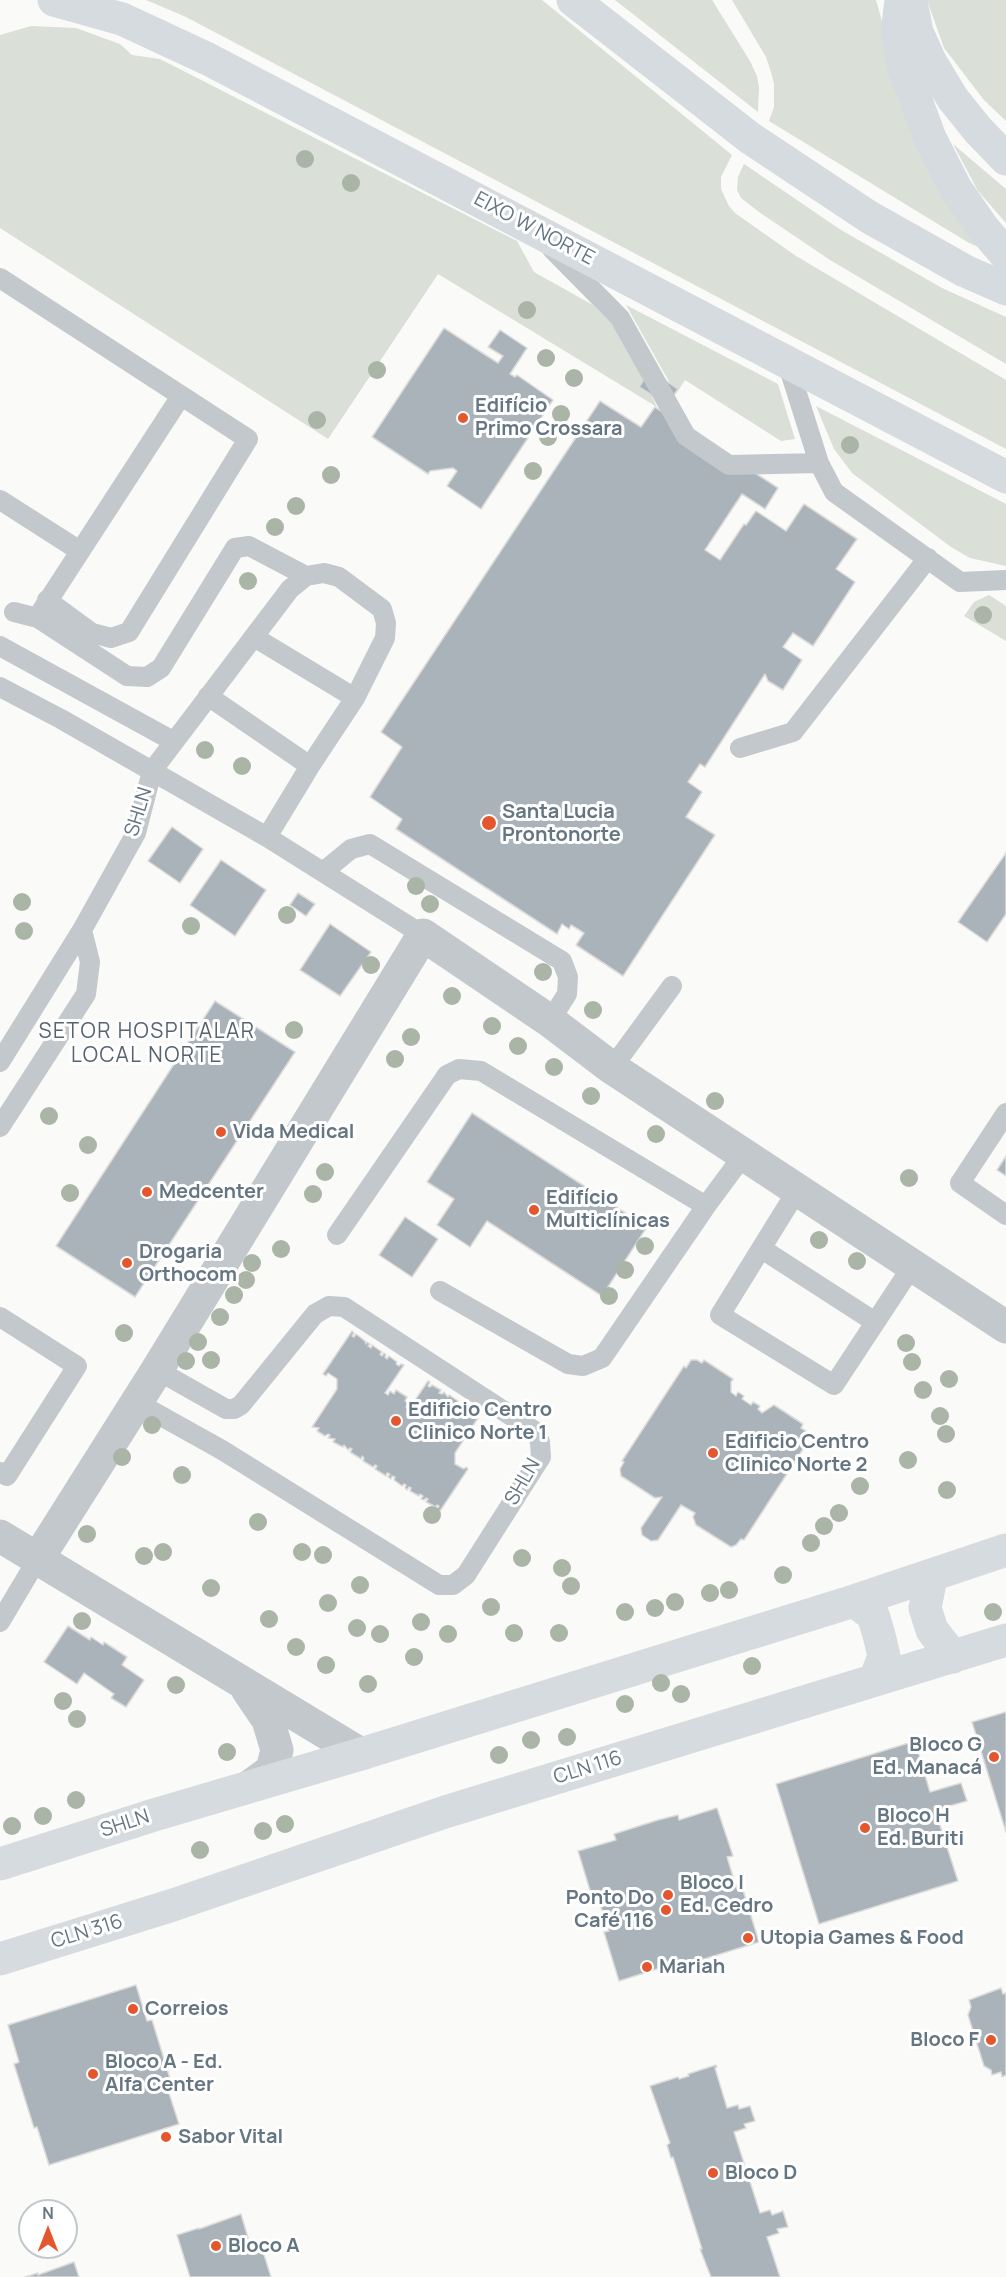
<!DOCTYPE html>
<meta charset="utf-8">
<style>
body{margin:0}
#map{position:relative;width:1006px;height:2277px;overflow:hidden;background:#fafaf8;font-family:Manrope,sans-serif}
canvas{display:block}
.north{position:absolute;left:18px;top:2199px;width:60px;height:60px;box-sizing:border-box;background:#fff;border:2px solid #c1c8cd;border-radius:50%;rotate:0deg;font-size:16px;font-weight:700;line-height:24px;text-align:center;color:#657683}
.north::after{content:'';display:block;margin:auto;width:21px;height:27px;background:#e4572e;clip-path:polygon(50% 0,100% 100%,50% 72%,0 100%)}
</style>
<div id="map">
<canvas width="1006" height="2277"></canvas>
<div class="north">N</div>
</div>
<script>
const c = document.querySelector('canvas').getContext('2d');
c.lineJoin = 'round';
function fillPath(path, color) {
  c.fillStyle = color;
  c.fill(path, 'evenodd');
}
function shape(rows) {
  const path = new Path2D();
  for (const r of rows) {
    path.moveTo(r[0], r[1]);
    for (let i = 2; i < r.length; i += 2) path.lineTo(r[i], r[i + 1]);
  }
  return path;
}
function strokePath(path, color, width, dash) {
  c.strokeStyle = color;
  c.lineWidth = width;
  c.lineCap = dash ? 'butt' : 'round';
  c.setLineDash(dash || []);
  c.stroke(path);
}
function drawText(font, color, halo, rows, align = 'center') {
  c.font = font + ' Manrope,sans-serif';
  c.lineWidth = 6;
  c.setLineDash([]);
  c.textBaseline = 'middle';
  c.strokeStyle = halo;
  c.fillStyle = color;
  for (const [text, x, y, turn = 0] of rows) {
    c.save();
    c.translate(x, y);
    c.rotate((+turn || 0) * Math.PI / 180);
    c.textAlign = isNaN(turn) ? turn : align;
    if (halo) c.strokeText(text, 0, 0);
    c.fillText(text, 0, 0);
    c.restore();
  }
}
fillPath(shape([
 [146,0,542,0,732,155,721,177,721,189,729,206,735,213,796,256,1006,380,1006,449,186,17],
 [615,0,712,0,750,61,757,76,759,87,758,112],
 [732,0,876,0,892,57,981,248,969,243,769,121,774,107,774,84,771,72,766,57],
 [927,0,1006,0,1006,121,984,100,944,48],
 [31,26,76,28,120,44,132,55,160,59,517,241,534,272,593,305,619,331,657,407,438,274,328,439,0,228,0,35],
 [953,144,1006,189,1006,223,978,191],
 [744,164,841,230,942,288,1006,317,1006,364,830,260,759,212,741,198,737,190,738,177],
 [626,305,778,384,795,439,781,441,685,380,676,394],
 [816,406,1006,504,1006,566,970,558,951,547,852,473,834,449],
 [989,595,1006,606,1006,641,964,616,974,602]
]), '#dadfd7');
const building = shape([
 [444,328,498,363,503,356,488,347,500,330,527,348,510,374,515,377,517,375,553,400,481,509,447,486,457,471,453,468,430,471,428,474,372,437,444,328],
 [650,370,678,389,667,405,639,387,650,370],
 [600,401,641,427,655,407,778,488,765,509,742,494,705,550,720,560,744,524,746,525,756,511,786,531,804,504,857,539,836,569,855,582,813,646,793,633,783,647,802,660,783,690,768,681,765,674,705,767,700,764,688,782,702,792,686,817,715,835,623,976,576,945,584,933,571,925,569,929,562,924,557,934,396,829,402,819,370,797,402,747,381,732,600,401],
 [172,827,203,849,180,883,148,861,172,827],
 [1006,853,1006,914,987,942,958,922,1006,853],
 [221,860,266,890,235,936,190,905,221,860],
 [298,893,315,904,306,916,290,905,298,893],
 [330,924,371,952,340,996,300,970,330,924],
 [215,1001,295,1052,135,1297,56,1246,215,1001],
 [472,1113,647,1227,602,1296,487,1221,470,1247,437,1225,454,1199,427,1182,472,1113],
 [1006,1156,1006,1176,997,1170,1006,1156],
 [405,1217,438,1239,412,1277,379,1255,405,1217],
 [352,1331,354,1333,352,1336,354,1337,356,1334,365,1341,366,1344,367,1342,370,1344,368,1346,371,1348,372,1345,382,1352,380,1354,382,1356,384,1353,386,1355,385,1357,387,1359,389,1356,397,1362,396,1364,399,1366,401,1364,404,1365,385,1393,388,1395,390,1391,394,1394,396,1390,407,1397,405,1401,408,1403,406,1407,409,1409,428,1381,430,1382,428,1386,430,1387,432,1385,441,1390,439,1393,442,1394,444,1392,448,1397,449,1395,458,1401,456,1404,463,1404,461,1407,463,1408,465,1406,474,1412,472,1415,475,1417,477,1413,480,1415,455,1453,455,1464,464,1469,466,1467,468,1469,440,1511,437,1509,439,1506,437,1505,436,1507,426,1502,428,1499,426,1498,424,1500,421,1499,423,1496,420,1494,419,1496,410,1491,411,1488,409,1487,407,1490,405,1488,406,1485,404,1484,402,1486,394,1480,395,1477,392,1476,391,1479,388,1477,390,1474,387,1473,386,1476,375,1469,377,1466,375,1465,373,1467,363,1461,364,1458,362,1456,361,1459,350,1452,352,1449,350,1448,348,1450,344,1445,343,1447,333,1442,335,1439,328,1438,330,1435,328,1434,325,1436,317,1431,319,1428,312,1427,337,1389,337,1379,328,1373,326,1376,323,1374,352,1331],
 [691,1360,697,1360,702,1363,704,1360,733,1379,731,1382,731,1392,736,1396,738,1392,744,1396,742,1399,751,1405,753,1402,760,1406,758,1409,762,1413,774,1405,803,1424,801,1428,806,1431,808,1436,803,1445,805,1446,744,1540,741,1539,736,1545,731,1547,696,1525,693,1517,695,1513,681,1505,658,1540,651,1541,642,1535,641,1528,662,1497,655,1498,621,1476,620,1469,624,1462,622,1461,684,1366,686,1368,691,1360],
 [68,1626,90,1640,91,1637,103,1645,104,1642,127,1657,122,1665,144,1680,126,1707,111,1698,114,1694,84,1673,77,1684,44,1662,68,1626],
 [1006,1712,1006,1832,972,1722,1006,1712],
 [915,1741,930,1792,961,1783,967,1801,935,1810,958,1881,819,1924,776,1784,915,1741],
 [717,1808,733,1856,727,1857,735,1883,738,1891,743,1890,759,1942,659,1973,657,1969,619,1981,604,1932,609,1931,598,1898,593,1900,578,1851,616,1840,614,1834,658,1820,678,1815,679,1820,717,1808],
 [136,1985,147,2021,152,2020,172,2085,167,2087,179,2124,49,2165,37,2127,34,2128,14,2064,19,2062,8,2025,136,1985],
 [1001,1988,1003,1994,1006,1993,1006,2075,1002,2077,1001,2072,992,2075,991,2070,984,2066,968,2015,971,2007,969,2000,1001,1988],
 [716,2065,717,2067,715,2068,727,2108,738,2105,739,2109,750,2106,755,2121,744,2124,746,2128,734,2132,760,2213,770,2210,772,2215,783,2211,788,2227,777,2229,779,2233,767,2237,780,2277,711,2277,700,2249,702,2249,673,2157,671,2158,667,2145,670,2143,650,2086,678,2077,679,2079,689,2076,688,2074,716,2065],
 [241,2214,252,2251,262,2248,271,2277,190,2277,177,2235,199,2228,199,2229,241,2214],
 [74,2262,79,2277,25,2277,38,2273,38,2275,74,2262]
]);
fillPath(building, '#aab3b9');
strokePath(building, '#dcdcda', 1.5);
strokePath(shape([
 [552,249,620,318,686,436,729,465,819,463],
 [0,278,248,439,129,632,111,638,92,633,47,600],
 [787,362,819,463,834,492,960,582,1006,580],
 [0,500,80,551],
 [42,610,181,396],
 [14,612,38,618,127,676,147,677,161,668,235,548,249,546,306,576],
 [254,637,355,698],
 [0,646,173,741],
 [0,687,61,719,267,837,423,935],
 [208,696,310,766],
 [740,748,793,732,928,558],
 [323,872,351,849,370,844,562,961,568,977,567,994,550,1021],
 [0,1062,82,930,136,833,152,771,290,589,306,576,324,573,339,577,382,609,386,623,385,638,355,698,310,766,267,837],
 [612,1068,672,986],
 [1006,1113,960,1183,1006,1215],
 [0,1127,86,994,90,962,82,930],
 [798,1189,720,1315,834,1385,913,1265],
 [706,1206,745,1153],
 [337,1235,447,1075,459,1069,481,1071,706,1206,602,1358,583,1366,568,1364,440,1291],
 [762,1249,875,1322],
 [0,1317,77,1366,7,1476,0,1472],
 [136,1402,222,1450,439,1585,453,1585,466,1575,541,1457,540,1442,536,1432,344,1307,329,1306,315,1314,241,1405,234,1409,226,1409,157,1370],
 [0,1622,37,1560]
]), '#c3c8cc', 20);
strokePath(shape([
 [0,1536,361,1754],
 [37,1560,157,1370,423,935,550,1021,612,1068,1006,1327],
 [247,1689,268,1720,277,1750,272,1770,250,1786]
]), '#c3c8cc', 33);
strokePath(shape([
 [931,1577,925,1608,932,1630,953,1657],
 [854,1601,873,1615,879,1635,884,1656,875,1680],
 [0,1864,154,1815,361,1754,854,1601,1006,1550],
 [0,1959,173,1905,445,1812,1006,1640]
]), '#d6dbdf', 33);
strokePath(shape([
 [54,0,122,19,208,59,1006,477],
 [573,0,750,138,869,217,965,271,1006,289]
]), '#d6dbdf', 33);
strokePath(shape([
 [901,0,897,34,904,68,930,138,956,189,983,228,1006,255],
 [911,2,917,32,930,61,953,99,978,130,1006,159]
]), '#d6dbdf', 33);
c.fillStyle = '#aab4a7';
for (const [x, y] of [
 [305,159],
 [351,183],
 [527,310],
 [546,358],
 [377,370],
 [574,378],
 [561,414],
 [317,420],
 [548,437],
 [850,445],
 [533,471],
 [331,475],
 [296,506],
 [275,527],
 [248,581],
 [983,615],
 [205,750],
 [242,766],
 [416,886],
 [22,902],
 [430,904],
 [287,915],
 [191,926],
 [24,931],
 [371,965],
 [543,972],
 [452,996],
 [593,1010],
 [492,1026],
 [294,1030],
 [411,1037],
 [518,1046],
 [395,1059],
 [554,1067],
 [591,1096],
 [715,1101],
 [49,1116],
 [656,1134],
 [88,1145],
 [325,1172],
 [909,1178],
 [70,1193],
 [313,1194],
 [819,1240],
 [645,1246],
 [281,1249],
 [857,1261],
 [252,1263],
 [625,1270],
 [246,1280],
 [234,1295],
 [609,1296],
 [220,1317],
 [124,1333],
 [198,1342],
 [906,1343],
 [211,1360],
 [186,1361],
 [912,1362],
 [949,1379],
 [923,1390],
 [940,1416],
 [152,1425],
 [946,1434],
 [122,1457],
 [908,1460],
 [182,1475],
 [860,1486],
 [947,1490],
 [839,1513],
 [432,1515],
 [258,1522],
 [824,1526],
 [87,1534],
 [811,1543],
 [163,1552],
 [302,1552],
 [323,1555],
 [144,1556],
 [522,1558],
 [562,1568],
 [783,1575],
 [360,1585],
 [571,1586],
 [211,1588],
 [729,1590],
 [710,1593],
 [675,1602],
 [328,1603],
 [491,1607],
 [655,1608],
 [625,1612],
 [993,1612],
 [269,1619],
 [82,1621],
 [421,1622],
 [357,1628],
 [514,1633],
 [559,1633],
 [380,1634],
 [448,1634],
 [296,1647],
 [414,1657],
 [326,1665],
 [752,1666],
 [661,1683],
 [368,1684],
 [176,1685],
 [681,1694],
 [63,1701],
 [625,1704],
 [77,1719],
 [567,1737],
 [531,1740],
 [227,1752],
 [499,1755],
 [76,1800],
 [43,1816],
 [285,1824],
 [12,1826],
 [263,1831],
 [200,1850]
]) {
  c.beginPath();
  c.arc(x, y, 9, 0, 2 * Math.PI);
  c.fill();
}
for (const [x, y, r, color] of [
 [463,418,6,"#e4572e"],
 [489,823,8,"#e4572e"],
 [221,1132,6,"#e4572e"],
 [147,1192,6,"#e4572e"],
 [534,1210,6,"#e4572e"],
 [127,1263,6,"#e4572e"],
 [396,1421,6,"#e4572e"],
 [713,1453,6,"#e4572e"],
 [994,1757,6,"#e4572e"],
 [865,1828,6,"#e4572e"],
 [668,1895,6,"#e4572e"],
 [666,1910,6,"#e4572e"],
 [748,1938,6,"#e4572e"],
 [647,1967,6,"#e4572e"],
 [133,2009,6,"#e4572e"],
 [991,2040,6,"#e4572e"],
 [93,2074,6,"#e4572e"],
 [166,2137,6,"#e4572e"],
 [713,2173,6,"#e4572e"],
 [216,2246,6,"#e4572e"]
]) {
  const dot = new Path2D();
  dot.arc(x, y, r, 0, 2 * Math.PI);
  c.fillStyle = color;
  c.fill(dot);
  strokePath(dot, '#fff', 2);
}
drawText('20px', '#657683', '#fff', [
 ["EIXO W NORTE",534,229,28],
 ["SHLN",139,812,-73],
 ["SHLN",523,1482,-60],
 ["CLN 116",588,1768,-17],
 ["SHLN",125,1824,-18],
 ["CLN 316",87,1932,-17]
]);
drawText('bold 20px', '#657683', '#fff', [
 ["Edifício",475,406],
 ["Primo Crossara",475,429],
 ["Santa Lucia",502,812],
 ["Prontonorte",502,835],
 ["Vida Medical",233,1132],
 ["Medcenter",159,1192],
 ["Edifício",546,1198],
 ["Multiclínicas",546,1221],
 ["Drogaria",139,1252],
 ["Orthocom",139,1275],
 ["Edificio Centro",408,1410],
 ["Clinico Norte 1",408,1433],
 ["Edificio Centro",725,1442],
 ["Clinico Norte 2",725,1465],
 ["Bloco G",982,1745,"right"],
 ["Ed. Manacá",982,1768,"right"],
 ["Bloco H",877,1816],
 ["Ed. Buriti",877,1839],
 ["Bloco I",680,1883],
 ["Ed. Cedro",680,1906],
 ["Ponto Do",654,1898,"right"],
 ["Café 116",654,1921,"right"],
 ["Utopia Games & Food",760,1938],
 ["Mariah",659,1967],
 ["Correios",145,2009],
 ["Bloco F",979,2040,"right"],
 ["Bloco A - Ed.",105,2062],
 ["Alfa Center",105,2085],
 ["Sabor Vital",178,2137],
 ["Bloco D",725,2173],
 ["Bloco A",228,2246]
], 'left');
c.letterSpacing = '1.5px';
drawText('21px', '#57646e', '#fff', [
 ["SETOR HOSPITALAR",147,1032],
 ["LOCAL NORTE",147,1056]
]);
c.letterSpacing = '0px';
</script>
